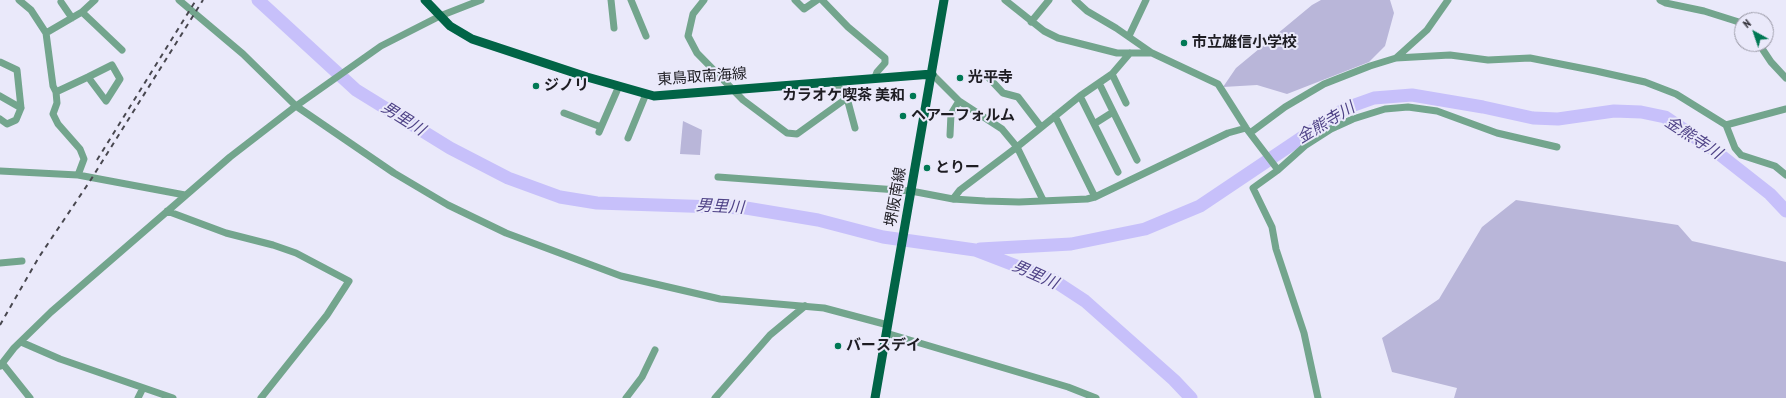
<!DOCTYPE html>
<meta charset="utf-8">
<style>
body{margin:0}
#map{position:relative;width:1786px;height:398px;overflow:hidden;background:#eae9fa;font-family:"PT Sans Narrow",sans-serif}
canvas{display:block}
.north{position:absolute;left:1734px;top:12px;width:40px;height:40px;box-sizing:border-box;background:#eae9fa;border:1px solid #9897a4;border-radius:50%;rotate:320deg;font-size:11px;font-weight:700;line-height:16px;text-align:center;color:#1e1d23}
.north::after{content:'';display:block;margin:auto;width:14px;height:18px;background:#007854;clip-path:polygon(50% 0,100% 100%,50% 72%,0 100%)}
</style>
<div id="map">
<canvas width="1786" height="398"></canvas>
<div class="north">N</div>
</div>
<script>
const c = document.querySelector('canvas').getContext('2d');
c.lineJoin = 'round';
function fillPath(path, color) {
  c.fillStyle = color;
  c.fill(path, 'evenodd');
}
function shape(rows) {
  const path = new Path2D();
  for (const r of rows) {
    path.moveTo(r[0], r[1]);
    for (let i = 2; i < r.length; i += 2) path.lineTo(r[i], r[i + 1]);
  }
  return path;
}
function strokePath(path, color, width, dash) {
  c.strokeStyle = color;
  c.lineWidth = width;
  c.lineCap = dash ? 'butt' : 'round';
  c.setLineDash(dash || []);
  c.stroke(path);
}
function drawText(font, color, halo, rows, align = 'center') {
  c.font = font + ' "PT Sans Narrow","Noto Sans JP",sans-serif';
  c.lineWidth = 4;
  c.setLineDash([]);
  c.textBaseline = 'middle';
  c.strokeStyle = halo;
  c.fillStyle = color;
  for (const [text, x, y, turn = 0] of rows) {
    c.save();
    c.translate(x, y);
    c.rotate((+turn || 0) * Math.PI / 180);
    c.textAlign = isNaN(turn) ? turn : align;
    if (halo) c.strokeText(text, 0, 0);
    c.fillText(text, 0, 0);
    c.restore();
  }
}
fillPath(shape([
 [1321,0,1390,0,1394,13,1385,46,1369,62,1287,94,1257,85,1223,87,1236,68,1312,5],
 [683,121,702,130,700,155,680,154],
 [1516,200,1678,225,1692,241,1786,262,1786,398,1454,398,1457,388,1392,372,1382,338,1439,299,1482,227]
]), '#b9b6d9');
strokePath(shape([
 [258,0,356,90,450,148,508,178,560,197,597,203,746,208,818,220,883,237,975,250,1053,280,1085,301,1174,380,1191,398],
 [980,249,1071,244,1145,229,1200,206,1346,108,1374,98,1412,95,1483,107,1533,118,1558,119,1614,111,1641,112,1665,117,1714,150,1770,194,1786,211]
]), '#c7c0fa', 13);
strokePath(shape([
 [19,0,31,10,46,33,53,86,56,92,57,103,53,114,58,124,80,149,84,159,78,175],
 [179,0,243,54,296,106,394,173,448,205,506,233,621,276,720,299,824,308,888,325],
 [611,0,614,28],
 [631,0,646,36],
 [704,0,693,14,688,36,697,53,743,100,787,133,797,134,847,98],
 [795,0,804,9,817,0],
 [822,0,848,27,885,58,885,63,877,72,875,77],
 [1005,0,1044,31,1058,38,1117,53,1152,53,1218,84,1246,128,1278,170,1253,188,1272,227,1276,249,1304,333,1318,398],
 [1075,0,1087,11,1116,28,1152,53],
 [1660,0,1666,3,1704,11,1742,23],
 [61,2,72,18],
 [82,12,95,0],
 [1031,22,1049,0],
 [46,33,82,12,122,50],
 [1129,36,1146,0],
 [1759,44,1771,62,1786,78],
 [1396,58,1427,30,1448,0],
 [0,62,17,70,21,108,16,120,7,124,0,119],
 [932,74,959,101,1002,129,1017,147,1043,200],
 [1112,74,1126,103],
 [988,77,1003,93,1018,97,1041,127],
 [834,81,847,98,855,128],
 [1099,83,1137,160],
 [56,92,88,77,112,65,120,79,106,101,88,77],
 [0,96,21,108],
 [1080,96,1118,172],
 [564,113,601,127],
 [1055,116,1095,197],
 [1094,124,1113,112],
 [1726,125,1786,109],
 [599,132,619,86],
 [1250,133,1285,107,1324,84,1370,66,1396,58,1450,55,1488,60,1530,58,1596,71,1645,82,1676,94,1726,125,1735,148,1741,155,1775,166,1786,175],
 [950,135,951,114,959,101],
 [628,138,646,94],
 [1278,170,1306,145,1331,129,1353,119,1385,109,1408,107,1437,111,1497,133,1557,147],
 [0,171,78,175,185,195],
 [718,177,911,191,953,199,985,201,1019,202,1087,199,1095,197,1228,133,1246,128],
 [953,199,960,190,1017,147,1080,96,1112,74,1130,53],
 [167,211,226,233,273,245,296,253,349,281,327,315,261,398],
 [0,263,22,261],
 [886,333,1068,387,1096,398],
 [21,342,60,359,173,398],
 [2,363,30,398],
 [0,366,14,348,51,312,230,157,296,106,381,46,440,16,481,0],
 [138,398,143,388],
 [626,398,642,377,655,350],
 [715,398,770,335,805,306]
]), '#73a58d', 7);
strokePath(shape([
 [425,0,450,26,472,39,587,77,654,96,932,74],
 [875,398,944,0]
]), '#016446', 9);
strokePath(shape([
 [97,160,196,0],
 [0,325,39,257,90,181,203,0]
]), '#48474f', 2, [5, 5]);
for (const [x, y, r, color] of [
 [1184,43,4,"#007854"],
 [960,78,4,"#007854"],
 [536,86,4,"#007854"],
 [913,96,4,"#007854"],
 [903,116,4,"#007854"],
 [927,168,4,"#007854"],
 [838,346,4,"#007854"]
]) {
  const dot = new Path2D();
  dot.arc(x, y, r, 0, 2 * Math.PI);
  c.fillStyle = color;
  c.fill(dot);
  strokePath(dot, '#eae9fa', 1.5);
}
drawText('bold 15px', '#1e1d23', '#eae9fa', [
 ["市立雄信小学校",1192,43],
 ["光平寺",968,78],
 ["ジノリ",544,86],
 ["カラオケ喫茶 美和",905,96,"right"],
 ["ヘアーフォルム",911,116],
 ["とりー",935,168],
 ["バースデイ",846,346]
], 'left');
drawText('15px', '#1e1d23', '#eae9fa', [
 ["東鳥取南海線",702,77,-4],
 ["堺阪南線",896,197,-80]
]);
drawText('italic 16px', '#4f4387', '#eae9fa', [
 ["男里川",403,119,32],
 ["金熊寺川",1326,123,-31],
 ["金熊寺川",1693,138,33],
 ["男里川",720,207,3],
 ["男里川",1035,275,24]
]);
</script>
